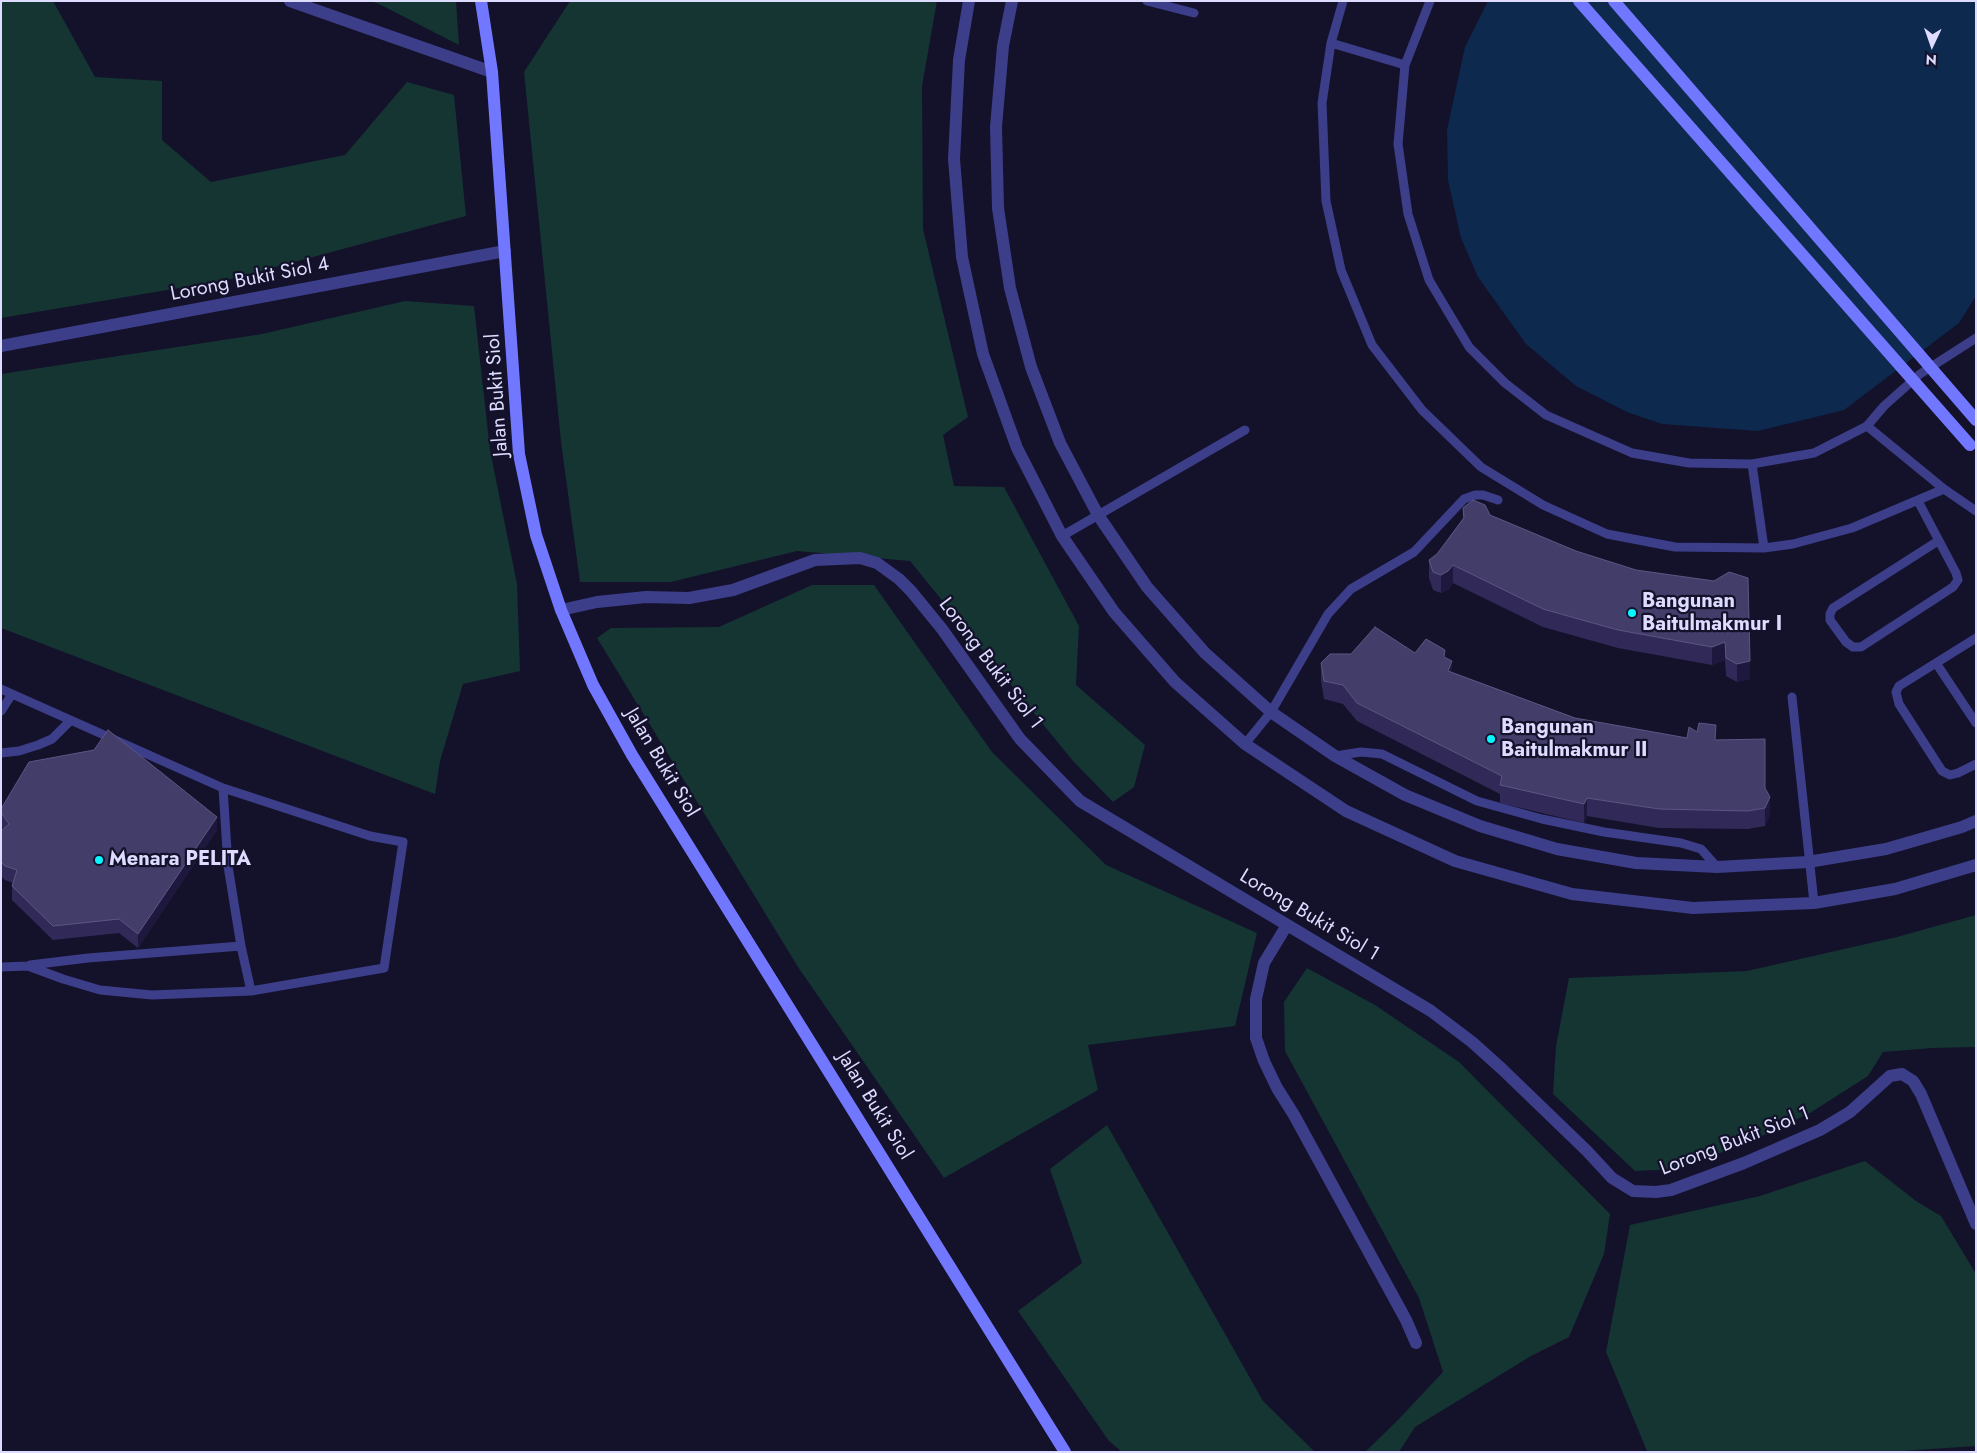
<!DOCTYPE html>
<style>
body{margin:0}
#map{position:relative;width:1977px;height:1453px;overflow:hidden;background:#14112b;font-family:Jost,sans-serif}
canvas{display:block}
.frame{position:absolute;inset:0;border:2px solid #dddbff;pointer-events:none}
.north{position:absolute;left:1907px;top:20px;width:50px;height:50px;-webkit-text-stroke:4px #14112b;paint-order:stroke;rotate:183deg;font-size:14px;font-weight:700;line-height:20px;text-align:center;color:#dddbff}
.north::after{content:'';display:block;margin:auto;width:18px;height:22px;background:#dddbff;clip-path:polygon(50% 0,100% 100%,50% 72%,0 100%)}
</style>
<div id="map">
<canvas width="1977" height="1453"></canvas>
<div class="frame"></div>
<div class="north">N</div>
</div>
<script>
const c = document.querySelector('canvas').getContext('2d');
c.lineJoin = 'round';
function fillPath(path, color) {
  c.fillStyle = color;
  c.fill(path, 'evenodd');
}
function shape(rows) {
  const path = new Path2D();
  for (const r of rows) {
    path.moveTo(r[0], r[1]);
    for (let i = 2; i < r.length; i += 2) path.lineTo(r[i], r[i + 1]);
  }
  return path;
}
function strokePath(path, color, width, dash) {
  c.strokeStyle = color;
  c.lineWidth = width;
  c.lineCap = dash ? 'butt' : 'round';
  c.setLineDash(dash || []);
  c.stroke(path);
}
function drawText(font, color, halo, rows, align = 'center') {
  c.font = font + ' Jost,sans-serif';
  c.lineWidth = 4.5;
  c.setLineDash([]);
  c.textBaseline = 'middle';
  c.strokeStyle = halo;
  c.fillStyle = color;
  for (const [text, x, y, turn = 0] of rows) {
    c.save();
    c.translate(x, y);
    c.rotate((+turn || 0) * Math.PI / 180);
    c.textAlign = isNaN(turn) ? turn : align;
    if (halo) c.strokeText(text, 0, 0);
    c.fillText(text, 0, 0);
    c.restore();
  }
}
fillPath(shape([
 [1,1,53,1,95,77,162,81,162,140,211,182,345,155,407,82,454,95,466,216,227,280,1,318],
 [371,1,456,1,459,45,381,5],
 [570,1,937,1,922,86,923,229,968,417,943,435,954,486,1004,487,1079,626,1076,685,1145,745,1134,787,1113,802,1073,761,910,561,797,551,671,582,580,582,561,442,524,72],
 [405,301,474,306,490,450,517,584,520,671,463,684,440,761,435,794,1,628,1,374,262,334],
 [812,585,874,585,992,752,1106,865,1257,933,1235,1026,1088,1045,1098,1090,944,1178,798,967,597,638,611,628,719,627],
 [1976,915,1976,1047,1932,1048,1883,1052,1868,1076,1810,1113,1749,1142,1678,1169,1635,1171,1553,1094,1556,1046,1569,978,1747,971,1897,937],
 [1307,968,1375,1005,1459,1062,1610,1214,1604,1254,1569,1337,1531,1356,1415,1427,1399,1452,1365,1452,1397,1421,1443,1372,1419,1298,1285,1051,1284,1002],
 [1107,1125,1263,1401,1315,1452,1122,1452,1109,1441,1018,1311,1082,1263,1050,1169],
 [1865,1161,1916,1201,1941,1216,1976,1274,1976,1446,1888,1452,1647,1451,1606,1352,1630,1225,1760,1196]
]), '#143532');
fillPath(shape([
 [1488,1,1976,1,1976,296,1959,323,1844,410,1758,431,1662,424,1627,412,1576,386,1526,344,1478,277,1461,238,1448,180,1447,130,1465,47]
]), '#0d294e');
strokePath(shape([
 [1147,1,1194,13],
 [1343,1,1331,43,1322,103,1326,201,1341,270,1372,345,1422,410,1481,467,1543,505,1607,534,1675,547,1764,548,1793,544,1852,528,1944,489],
 [1430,1,1405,65,1398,144,1408,214,1429,280,1469,347,1505,383,1546,415,1632,453,1689,463,1752,464,1814,453,1867,426,1884,406,1920,374,1976,338],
 [1331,43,1405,65],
 [1867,426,1944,489,1976,511],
 [1752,464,1764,548],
 [1918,501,1956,573,1958,580,1953,587,1861,647,1853,647,1846,642,1830,620,1830,614,1833,608,1938,541],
 [1062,536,1245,430],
 [1976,638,1899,686,1896,692,1899,704,1942,771,1950,775,1958,773,1976,764],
 [1936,663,1976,723],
 [1,689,223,788,370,836,403,842,384,968,251,991,152,995,100,990,63,979,28,966,1,967],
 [1792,697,1814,903],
 [1,711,12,694],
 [1245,744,1271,712,1328,614,1351,589,1414,552,1464,499,1475,495,1483,495,1498,500],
 [1,753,19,751,38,745,52,739,70,721],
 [1335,756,1361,752,1382,754,1477,801,1542,819,1604,832,1681,843,1701,849,1717,867],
 [223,788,228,866,241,946,251,991],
 [30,965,88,958,241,946]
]), '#3c3e8a', 9);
strokePath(shape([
 [290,1,492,72],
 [969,1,959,60,954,159,962,257,983,354,1017,448,1062,536,1114,612,1175,682,1245,744,1346,811,1455,861,1572,894,1693,908,1814,903,1895,889,1976,865],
 [1012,1,1003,46,996,127,998,208,1010,288,1031,367,1060,443,1098,515,1147,587,1205,653,1271,712,1335,756,1405,795,1480,826,1557,849,1636,863,1717,867,1808,862,1886,849,1962,827,1976,821],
 [1,346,505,251],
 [561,610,597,602,646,597,689,598,733,590,815,560,860,558,877,563,899,579,911,591,942,629,1020,739,1080,801,1431,1011,1472,1042,1502,1069,1587,1151,1612,1178,1633,1191,1656,1192,1671,1190,1744,1163,1820,1130,1850,1112,1890,1076,1902,1074,1913,1081,1921,1094,1976,1224],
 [1287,925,1264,963,1256,999,1256,1038,1264,1061,1277,1088,1294,1115,1406,1320,1416,1343]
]), '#3c3e8a', 12);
strokePath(shape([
 [481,1,492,72,519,454,536,535,561,610,593,685,632,755,1065,1452]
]), '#7277ff', 12);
strokePath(shape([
 [1579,1,1970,445],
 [1614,1,1976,420]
]), '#7277ff', 12);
fillPath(shape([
 [1463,508,1490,515,1576,551,1636,570,1714,581,1750,679,1737,682,1726,676,1725,660,1712,665,1618,648,1543,627,1453,583,1448,590,1441,593,1433,590,1429,578,1429,560,1437,554,1463,518],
 [1415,653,1445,658,1452,672,1575,718,1687,738,1697,732,1716,740,1765,788,1770,815,1765,826,1748,829,1659,828,1587,816,1584,823,1500,803,1500,794,1357,721,1343,704,1324,699,1321,681,1321,663],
 [1,809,217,830,138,948,119,933,53,940,12,900,12,886,13,883,5,880,1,876,1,831,3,829,1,826]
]), '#312a59');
fillPath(shape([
 [1453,565,1453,583,1448,590,1441,593,1441,575],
 [1725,642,1725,660,1712,665,1712,647],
 [1452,661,1452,679,1448,671],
 [1750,661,1750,679,1737,682,1737,664],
 [1770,797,1770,815,1765,826,1765,808],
 [1587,798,1587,816,1584,823,1584,804],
 [217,817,217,830,138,948,138,934]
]), '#1e183f');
const building = shape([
 [1473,500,1485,505,1490,515,1576,551,1636,570,1714,581,1729,572,1748,578,1750,661,1737,664,1726,658,1725,642,1712,647,1618,630,1543,609,1453,565,1448,571,1441,575,1433,572,1429,560,1437,554,1464,518,1463,508,1473,500],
 [1375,627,1415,653,1426,639,1445,650,1444,657,1452,661,1448,671,1575,718,1687,738,1689,727,1697,732,1699,723,1716,725,1715,740,1765,739,1765,788,1770,797,1765,808,1748,811,1659,809,1587,798,1584,804,1500,785,1502,776,1357,703,1343,685,1324,681,1321,663,1330,654,1351,654,1375,627],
 [108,730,217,817,138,934,119,919,53,926,12,886,17,870,5,866,1,862,1,831,9,824,1,812,1,809,29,762,94,750,108,730]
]);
fillPath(building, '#433d6a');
strokePath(building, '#5c5682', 1);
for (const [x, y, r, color] of [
 [1632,613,5,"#08f5ff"],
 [1491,739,5,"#08f5ff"],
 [99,860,5,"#08f5ff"]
]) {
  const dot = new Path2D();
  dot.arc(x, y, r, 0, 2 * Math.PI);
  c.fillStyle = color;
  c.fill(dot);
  strokePath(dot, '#14112b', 2);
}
drawText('20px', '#dddbff', '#14112b', [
 ["Lorong Bukit Siol 4",250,280,-11],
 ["Jalan Bukit Siol",498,395,-94],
 ["Lorong Bukit Siol 1",990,664,53],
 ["Jalan Bukit Siol",661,763,59],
 ["Lorong Bukit Siol 1",1309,916,31],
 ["Jalan Bukit Siol",874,1106,58],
 ["Lorong Bukit Siol 1",1735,1142,-21]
]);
drawText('bold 20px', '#dddbff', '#14112b', [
 ["Bangunan",1642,602],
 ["Baitulmakmur I",1642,625],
 ["Bangunan",1501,728],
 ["Baitulmakmur II",1501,751],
 ["Menara PELITA",109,860]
], 'left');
</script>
